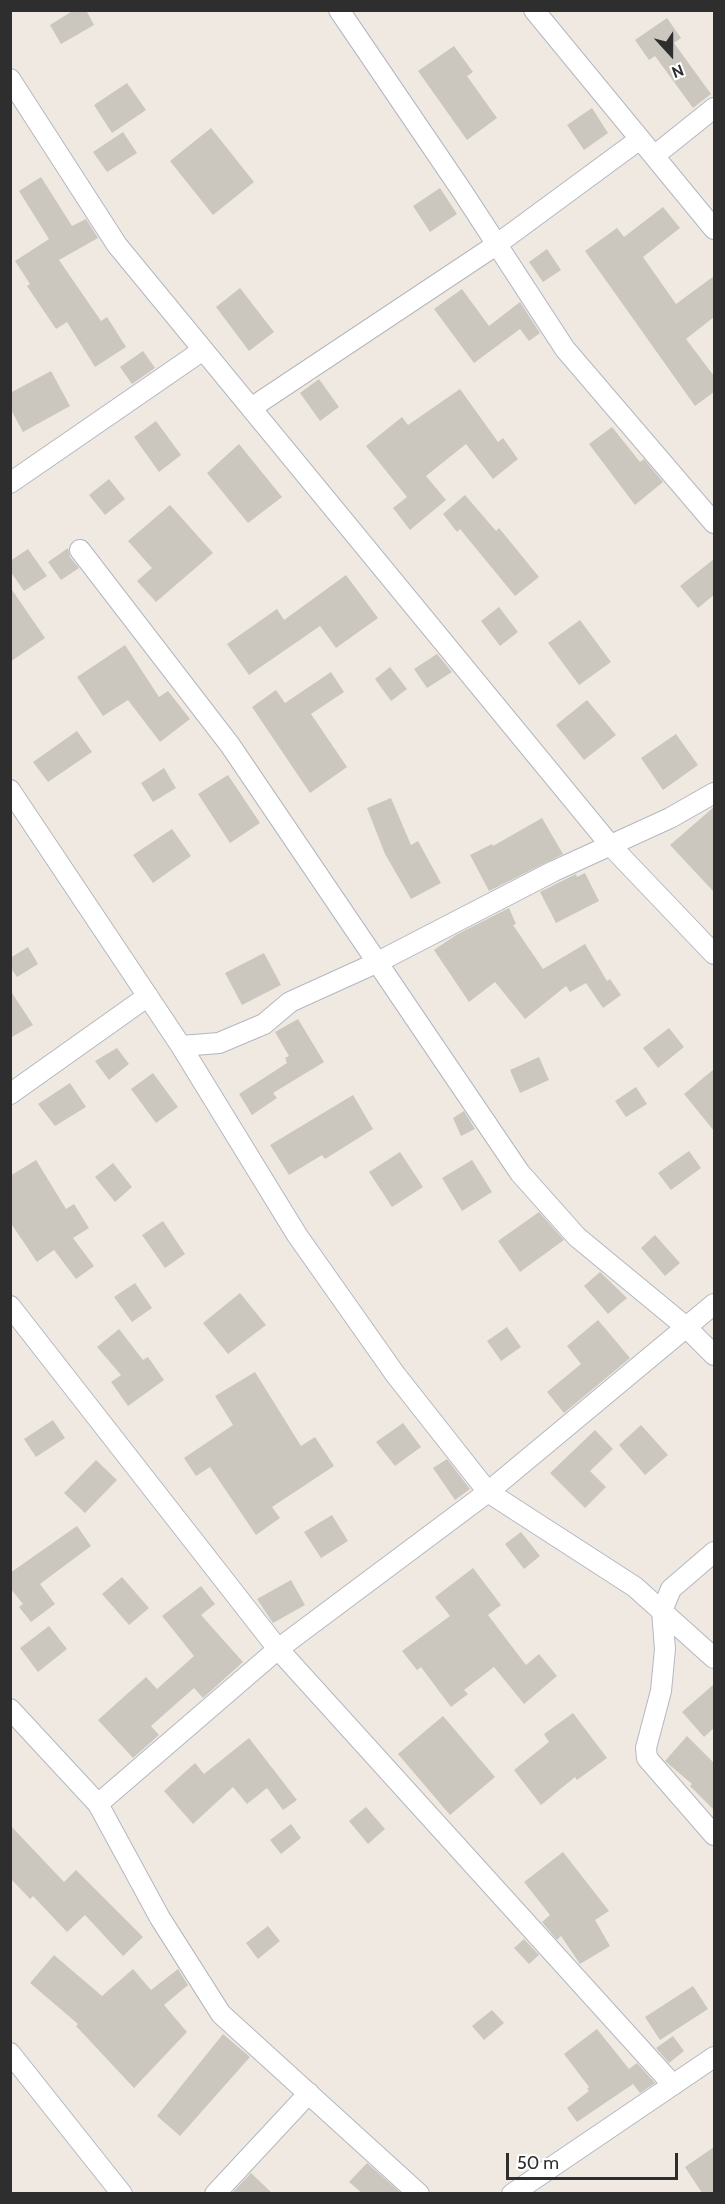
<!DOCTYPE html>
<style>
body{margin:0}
#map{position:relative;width:725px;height:2204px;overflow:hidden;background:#efe9e1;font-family:Cabin,sans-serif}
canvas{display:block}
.frame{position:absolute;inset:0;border:12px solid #2e2e2e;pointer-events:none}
.north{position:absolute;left:641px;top:24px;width:60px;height:60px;-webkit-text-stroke:4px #fff;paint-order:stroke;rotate:159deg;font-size:16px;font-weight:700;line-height:24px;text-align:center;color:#2e2e2e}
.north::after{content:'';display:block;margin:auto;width:21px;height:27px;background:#2e2e2e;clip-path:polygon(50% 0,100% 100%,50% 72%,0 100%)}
.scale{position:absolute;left:506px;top:2153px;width:172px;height:27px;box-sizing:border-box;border:3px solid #2e2e2e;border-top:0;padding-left:8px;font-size:18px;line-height:21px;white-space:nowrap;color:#2e2e2e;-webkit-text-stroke:4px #fff;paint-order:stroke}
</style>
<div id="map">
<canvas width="725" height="2204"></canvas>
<div class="frame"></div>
<div class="north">N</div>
<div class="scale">50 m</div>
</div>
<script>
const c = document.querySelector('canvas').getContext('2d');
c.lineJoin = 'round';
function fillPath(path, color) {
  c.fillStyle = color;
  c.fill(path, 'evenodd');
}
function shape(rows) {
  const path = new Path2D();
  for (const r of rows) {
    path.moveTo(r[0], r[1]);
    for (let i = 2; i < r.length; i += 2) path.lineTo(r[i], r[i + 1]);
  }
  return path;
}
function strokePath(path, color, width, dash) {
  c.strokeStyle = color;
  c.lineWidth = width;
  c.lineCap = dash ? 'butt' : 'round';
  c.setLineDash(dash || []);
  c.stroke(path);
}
fillPath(shape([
 [74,10,86,10,94,25,61,44,50,25],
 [667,18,681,38,674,43,711,94,693,108,655,56,649,60,635,40],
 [454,46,473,72,467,76,497,118,467,140,418,71],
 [127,83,146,110,112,133,94,105],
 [592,108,608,133,584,150,567,125],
 [211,128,254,182,213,215,170,161],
 [123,132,137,153,107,172,93,152],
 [41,177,72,226,86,219,98,238,59,260,101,321,107,317,126,347,95,367,67,322,56,329,27,286,30,284,15,261,49,239,19,191],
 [440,188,457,214,430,232,413,206],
 [663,207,680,228,643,257,676,304,714,276,714,317,686,339,714,376,714,392,695,406,585,251,617,228,624,237],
 [547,249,561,270,543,282,529,262],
 [240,288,274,332,249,351,216,307],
 [462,289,489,326,520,302,540,333,529,341,520,329,474,363,434,309],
 [143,351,155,368,132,384,120,367],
 [51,371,70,406,23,432,10,408,10,393],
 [319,379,339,407,320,421,300,393],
 [460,389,498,442,503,438,518,459,493,479,466,444,426,476,446,500,410,530,393,508,407,497,366,446,402,417,408,425],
 [156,421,181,455,159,472,134,437],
 [612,427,640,462,644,459,663,482,635,505,589,444],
 [239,444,282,497,248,523,207,473],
 [109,479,125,499,105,515,89,495],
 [465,495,496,531,499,528,539,577,515,596,460,529,457,532,443,514],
 [170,505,213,553,156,602,137,581,152,568,128,541],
 [68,548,70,557,79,568,61,580,48,562],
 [28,549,47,576,24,591,10,571,10,561],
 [714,559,714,595,698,608,680,586],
 [346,575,378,618,336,648,320,626,249,675,227,644,277,609,284,620],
 [10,587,45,638,10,662],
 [499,607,518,632,500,646,481,621],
 [580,620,611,662,579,685,548,643],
 [125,645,159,697,168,691,190,719,160,742,128,700,103,716,77,677],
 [437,654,452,672,427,688,414,669],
 [390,667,407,689,391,701,375,679],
 [331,672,344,692,311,714,347,767,310,793,252,707,276,690,285,703],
 [587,700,616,735,584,760,556,725],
 [77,731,92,752,48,782,33,762],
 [676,734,698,765,663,790,641,758],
 [164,768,176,788,153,802,141,783],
 [228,775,260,823,230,843,198,794],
 [391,798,411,845,418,841,441,883,411,899,385,854,367,808],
 [714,807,714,892,670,845],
 [542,818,563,854,489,891,470,855,492,844,493,846],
 [172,829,191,856,153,883,133,855],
 [585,873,599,901,556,923,540,892,576,874,577,877],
 [509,908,516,924,513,925,543,969,585,944,607,981,610,979,621,995,603,1008,586,983,570,992,566,986,525,1019,495,982,469,1002,434,950,456,935],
 [28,947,38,964,17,977,10,967,10,958],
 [264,953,281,985,242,1005,225,973],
 [10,990,33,1025,10,1038],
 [298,1019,324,1062,273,1093,277,1098,252,1115,239,1094,287,1063,285,1058,289,1056,275,1032],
 [669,1028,684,1047,658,1068,643,1048],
 [117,1048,129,1064,109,1080,95,1061],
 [539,1057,549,1080,520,1093,510,1070],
 [714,1069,714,1131,684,1094],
 [153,1073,178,1107,156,1123,131,1089],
 [70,1083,86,1107,55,1126,38,1104],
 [636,1087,647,1104,626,1117,615,1101],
 [353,1095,373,1129,325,1159,322,1155,289,1175,270,1145],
 [464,1111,475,1129,461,1136,453,1118],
 [689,1151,701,1168,671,1190,658,1173],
 [400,1152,423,1187,392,1207,369,1172],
 [36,1160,66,1209,74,1204,89,1228,73,1238,94,1266,76,1279,54,1250,37,1262,10,1222,10,1176],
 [472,1160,492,1192,462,1211,442,1178],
 [113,1163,132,1187,115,1202,95,1177],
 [539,1212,564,1240,520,1272,498,1241],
 [163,1221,185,1254,165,1268,142,1235],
 [655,1235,680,1263,665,1276,641,1248],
 [600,1272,627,1298,608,1314,584,1286],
 [135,1283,152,1308,132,1322,114,1297],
 [240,1293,266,1325,228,1354,203,1323],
 [598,1320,630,1358,564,1413,547,1392,581,1364,567,1346],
 [507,1327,521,1347,501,1361,487,1341],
 [119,1329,143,1360,148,1357,164,1380,128,1406,111,1382,121,1375,97,1347],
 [255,1372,301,1446,315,1437,334,1466,272,1507,280,1518,256,1535,210,1467,196,1476,184,1458,233,1425,215,1396],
 [53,1420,65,1438,36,1457,24,1439],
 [403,1423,421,1447,395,1466,376,1442],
 [641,1425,668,1455,645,1475,619,1445],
 [595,1430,613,1449,590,1471,606,1487,585,1508,550,1473],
 [447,1459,470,1489,455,1500,433,1468],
 [96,1460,117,1480,85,1513,64,1493],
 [332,1515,348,1541,321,1558,304,1532],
 [77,1526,91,1546,40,1584,55,1604,31,1622,19,1607,23,1604,10,1588,10,1573],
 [521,1532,540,1556,524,1569,505,1544],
 [473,1568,501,1605,488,1615,526,1665,539,1654,557,1676,524,1704,494,1667,464,1690,468,1694,451,1707,421,1667,417,1670,402,1651,450,1616,435,1597],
 [122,1577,149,1608,129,1625,102,1594],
 [291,1580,305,1605,273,1623,257,1599],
 [201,1586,215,1604,201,1615,243,1662,203,1698,194,1688,151,1726,159,1735,133,1758,98,1720,146,1677,157,1689,194,1656,162,1616],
 [49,1626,67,1649,38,1672,20,1648],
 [714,1684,714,1728,704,1737,682,1712],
 [573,1713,607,1758,577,1780,575,1777,541,1805,514,1770,549,1742,544,1734],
 [443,1716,495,1777,450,1815,398,1754],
 [687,1736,714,1763,714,1810,690,1786,692,1784,665,1761],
 [249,1738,297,1800,283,1810,267,1788,247,1804,233,1787,193,1824,164,1791,195,1763,204,1774],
 [366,1807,385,1829,368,1844,349,1821],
 [291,1824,301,1838,281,1854,270,1840],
 [10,1825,64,1882,76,1870,143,1937,123,1956,85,1915,67,1932,33,1896,30,1899,10,1878],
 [563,1852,609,1911,595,1920,610,1946,580,1964,561,1936,557,1940,542,1922,550,1915,524,1882],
 [268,1926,280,1941,258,1959,246,1943],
 [524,1939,539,1955,529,1964,514,1948],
 [54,1955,102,1996,133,1969,151,1990,178,1969,188,1985,164,2005,187,2032,134,2088,76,2026,78,2024,30,1983],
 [693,1986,708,2009,660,2040,645,2017],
 [492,2010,504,2023,484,2040,472,2026],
 [597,2029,629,2069,637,2063,655,2083,640,2093,633,2084,577,2122,567,2108,589,2091,587,2089,589,2087,564,2054],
 [223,2034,250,2057,180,2136,157,2116],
 [673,2036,684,2051,669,2063,656,2048],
 [714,2147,714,2193,702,2193,685,2167],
 [367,2163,401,2193,362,2193,349,2182],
 [251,2173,272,2193,232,2193]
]), '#cbc7bf');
const minor = shape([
 [339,10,462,191,565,349,714,523],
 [534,10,714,229],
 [10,79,117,245,611,846,714,954],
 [654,156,714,108],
 [251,408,496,245,640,139],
 [10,483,203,350],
 [80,550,230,745,520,1173,577,1237,686,1327,714,1355],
 [10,790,181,1046,297,1235,395,1374,488,1492,635,1587,714,1658],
 [181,1046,219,1043,264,1024,290,1002,376,963,554,871,670,818,714,793],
 [10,1094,148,996],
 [10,1306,278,1649,673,2085],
 [714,1552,671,1589,662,1611,665,1649,661,1691,646,1748,647,1758,714,1835],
 [10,1709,98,1804,160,1918,221,2014,419,2194],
 [98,1804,278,1649,488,1492,714,1304],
 [10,2053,122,2194],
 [215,2194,309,2093],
 [512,2194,714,2057]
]);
strokePath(minor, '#b4b7c1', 22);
strokePath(minor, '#fff', 20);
</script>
